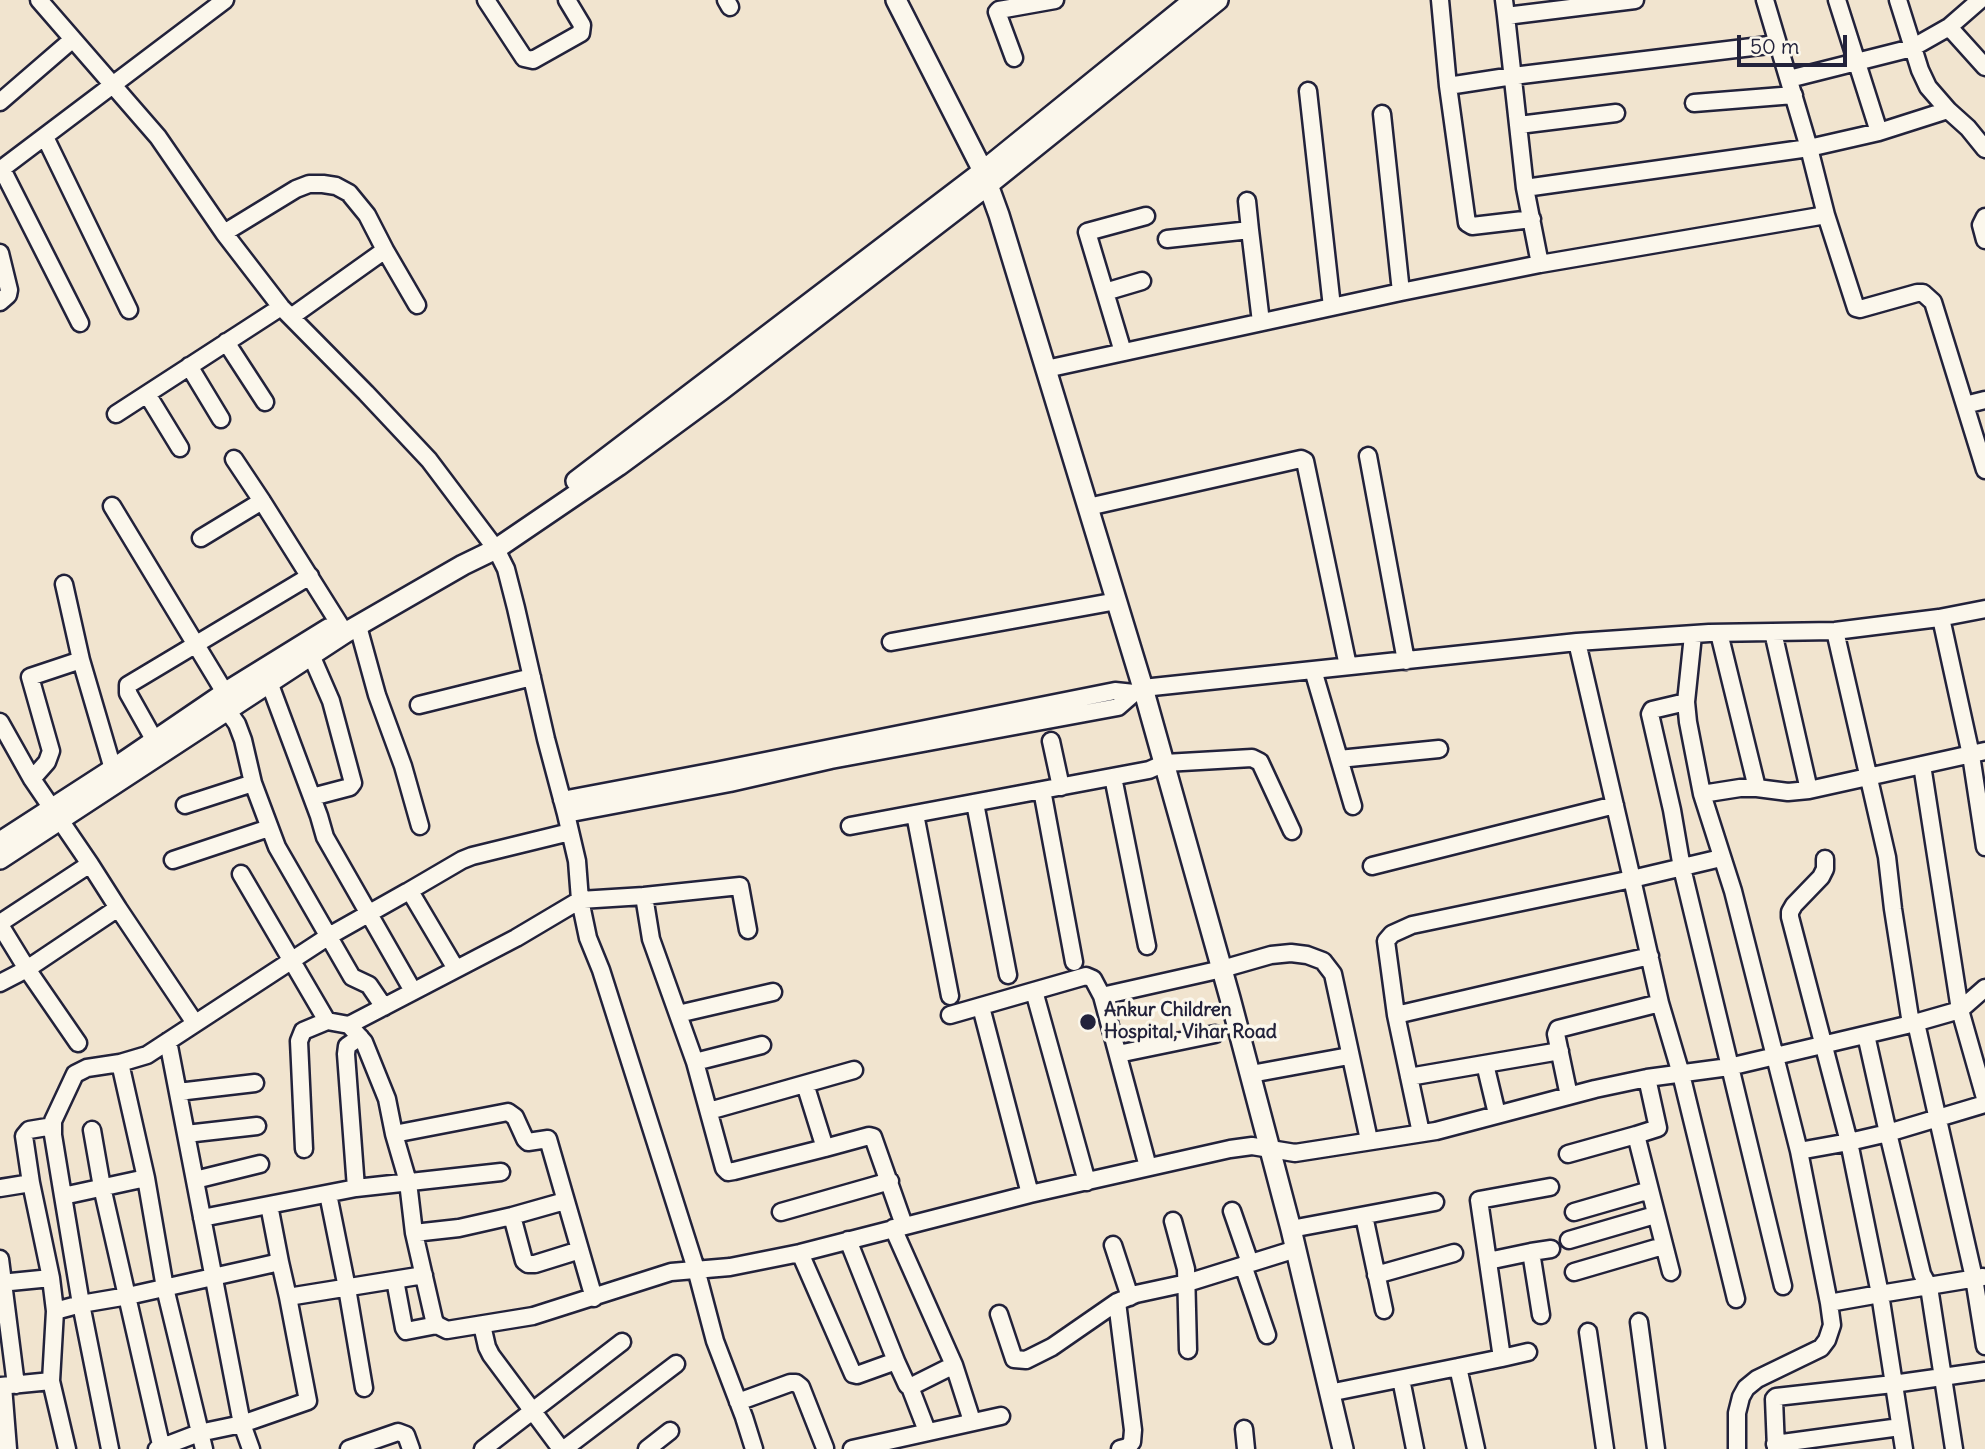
<!DOCTYPE html>
<style>
body{margin:0}
#map{position:relative;width:1985px;height:1449px;overflow:hidden;background:#f1e4cf;font-family:Delius,sans-serif}
canvas{display:block}
.scale{position:absolute;left:1737px;top:35px;width:110px;height:32px;box-sizing:border-box;border:4px solid #22223b;border-top:0;padding-left:9px;font-size:21px;line-height:24px;white-space:nowrap;color:#22223b;-webkit-text-stroke:5px #fbf7ec;paint-order:stroke}
</style>
<div id="map">
<canvas width="1985" height="1449"></canvas>
<div class="scale">50 m</div>
</div>
<script>
const c = document.querySelector('canvas').getContext('2d');
c.lineJoin = 'round';
function shape(rows) {
  const path = new Path2D();
  for (const r of rows) {
    path.moveTo(r[0], r[1]);
    for (let i = 2; i < r.length; i += 2) path.lineTo(r[i], r[i + 1]);
  }
  return path;
}
function strokePath(path, color, width, dash) {
  c.strokeStyle = color;
  c.lineWidth = width;
  c.lineCap = dash ? 'butt' : 'round';
  c.setLineDash(dash || []);
  c.stroke(path);
}
function drawText(font, color, halo, rows, align = 'center') {
  c.font = font + ' Delius,sans-serif';
  c.lineWidth = 7;
  c.setLineDash([]);
  c.textBaseline = 'middle';
  c.strokeStyle = halo;
  c.fillStyle = color;
  for (const [text, x, y, turn = 0] of rows) {
    c.save();
    c.translate(x, y);
    c.rotate((+turn || 0) * Math.PI / 180);
    c.textAlign = isNaN(turn) ? turn : align;
    if (halo) c.strokeText(text, 0, 0);
    c.fillText(text, 0, 0);
    c.restore();
  }
}
const minor = shape([
 [39,0,158,137,224,233,281,307,366,393,429,460,496,549,506,569,516,608,546,739,566,814,577,861,580,900,588,938,601,970,696,1269,715,1341,744,1417,754,1449],
 [486,0,524,58,533,60,581,33,582,25,567,0],
 [726,0,730,7],
 [1440,0,1448,86,1467,223,1472,226,1532,219],
 [1504,0,1506,16,1635,0],
 [1837,0,1879,132],
 [1980,0,1949,27,1985,67],
 [1506,16,1525,188,1540,264],
 [1014,58,997,12,999,10,1055,0],
 [1789,79,1912,48,1949,27],
 [1448,86,1513,76,1777,44],
 [1308,91,1332,307],
 [0,102,73,39],
 [1694,103,1794,95],
 [1948,110,1968,128,1985,149],
 [1382,114,1401,292],
 [1519,125,1616,113],
 [45,137,129,310],
 [2,169,80,323],
 [0,170,225,0],
 [1525,188,1809,148,1879,132,1948,110,1928,87,1920,70,1898,0],
 [1247,201,1250,230],
 [1826,215,1856,308,1860,309,1917,293,1923,293,1933,302,1985,470],
 [1985,217,1981,225,1985,240],
 [224,233,296,189,309,184,323,184,336,186,349,193,367,215,385,250],
 [1167,239,1250,230,1261,322],
 [0,253,9,290,8,295,0,302],
 [1105,292,1142,281],
 [291,317,385,250,417,305],
 [226,342,265,402],
 [1123,352,1087,232,1146,216],
 [189,366,221,419],
 [1046,369,1401,292,1540,264,1826,215,1809,148,1765,0],
 [147,394,180,448],
 [1965,405,1985,400],
 [116,414,281,307],
 [1368,456,1406,661],
 [234,459,262,501,345,633],
 [112,506,230,701],
 [1088,507,1301,459,1305,461,1348,666],
 [201,538,262,501],
 [64,584,81,660,113,769],
 [1941,618,1971,755,1985,847],
 [358,626,377,695,403,766,420,826],
 [1835,631,1887,857,1893,909,1911,1024],
 [1773,632,1809,790],
 [1719,633,1757,788],
 [1693,635,1686,702,1688,722,1702,794,1733,891,1799,1151,1829,1303,1832,1325,1827,1340,1821,1348,1757,1379,1746,1388,1741,1397,1737,1413,1737,1449],
 [891,642,1117,601],
 [1577,642,1632,879,1721,858],
 [311,655,331,701,353,783,350,787,312,797],
 [1313,670,1353,806],
 [269,682,319,816,325,837,413,991],
 [1686,702,1652,710,1650,714,1672,810,1682,868,1783,1286],
 [419,705,532,677],
 [227,710,237,724,243,740,253,783,277,847,352,977,369,985,384,1007],
 [0,722,32,779,90,864,118,908,27,969,0,983],
 [155,741,128,693,128,685,310,576],
 [1051,741,1061,787],
 [1339,759,1439,749],
 [1922,765,1960,1010,1985,1098],
 [1113,777,1147,946],
 [32,779,47,762,51,751,30,677,81,660],
 [1042,790,1074,962],
 [1702,794,1740,788,1757,788,1788,792,1809,790,1985,751],
 [562,800,715,771,1115,691,1134,693],
 [975,803,1008,975],
 [185,805,253,783],
 [566,814,730,783,831,760,1118,707,1134,693,1143,688,1577,642,1709,633,1835,631,1939,618,1985,609],
 [915,814,950,996],
 [850,826,1149,770,1165,763,1252,758,1260,762,1292,831],
 [1825,859,1825,869,1821,877,1794,905,1790,912,1790,917,1849,1142,1880,1294,1829,1303],
 [173,860,269,828],
 [1372,866,1615,805],
 [241,874,327,1021,349,1025],
 [409,891,462,860,472,856,570,832],
 [644,896,651,939,695,1062,724,1168,728,1172,734,1171,825,1148],
 [118,908,195,1023],
 [0,923,90,864],
 [0,925,27,969,78,1043],
 [748,930,740,886,644,896,580,900,516,938,349,1025,364,1042,387,1099,394,1134,408,1182,414,1233,434,1320,437,1325,447,1330,533,1316,671,1272,730,1267,800,1253,1030,1194,1230,1149,1252,1146,1295,1153,1436,1131,1595,1089,1647,1078,1729,1067,1911,1024,1960,1010,1985,988],
 [1034,991,1087,1182],
 [1102,996,1222,969,1271,955,1291,953,1307,955,1323,961,1333,974,1369,1140],
 [981,1007,1030,1194],
 [678,1014,773,992],
 [950,1015,1086,976,1093,979,1102,996,1148,1167],
 [1396,1015,1386,941,1392,934,1412,925,1632,879,1660,1003,1681,1074,1736,1299],
 [1916,1023,1974,1278,1985,1346],
 [168,1041,242,1424,308,1401,288,1297],
 [1118,1054,1215,1034],
 [695,1062,762,1045],
 [120,1063,146,1178,63,1196,53,1135,53,1121,75,1074,87,1068,120,1063,147,1055,329,936,407,892,411,893,456,969],
 [1485,1064,1497,1114],
 [1251,1074,1349,1056],
 [1409,1077,1560,1051],
 [805,1084,825,1148,869,1136,873,1137,904,1225],
 [178,1092,255,1083],
 [1569,1096,1556,1034,1558,1029,1660,1003],
 [709,1111,854,1070],
 [92,1130,102,1187,162,1449],
 [1421,1133,1396,1015,1650,956],
 [186,1134,257,1126],
 [394,1134,508,1112,515,1117,525,1139,528,1142,548,1139,594,1298],
 [1636,1135,1658,1128,1647,1078],
 [304,1149,299,1041,303,1031,327,1021],
 [1799,1151,1849,1142,1888,1133,1866,1035],
 [1568,1154,1636,1135,1650,1190],
 [146,1178,165,1288,204,1449],
 [195,1180,260,1164],
 [31,1183,24,1136,29,1130,53,1126],
 [0,1188,31,1183,51,1278,0,1283],
 [356,1188,346,1054,347,1046,360,1037],
 [328,1194,347,1288,364,1388],
 [63,1196,81,1304,110,1449],
 [269,1205,280,1262],
 [1232,1211,1250,1263],
 [781,1212,890,1181],
 [1574,1212,1650,1190,1671,1272],
 [512,1216,524,1261,528,1264,535,1264,580,1250],
 [1364,1216,1384,1310],
 [202,1218,356,1188,501,1172],
 [1173,1221,1186,1269,1188,1350],
 [893,1228,954,1365,972,1421],
 [1291,1229,1435,1202],
 [414,1233,459,1228,512,1216,565,1201],
 [848,1240,896,1361],
 [1569,1240,1655,1215],
 [1113,1245,1130,1297],
 [1531,1252,1551,1249],
 [800,1253,853,1374,857,1375,896,1361,907,1385,910,1387,954,1365],
 [0,1259,16,1385],
 [1488,1261,1531,1252,1541,1315],
 [1243,1265,1267,1335],
 [1574,1272,1663,1246],
 [1376,1275,1454,1253],
 [51,1278,55,1311,81,1304,128,1296,280,1262,288,1297,424,1275],
 [395,1280,404,1328,406,1331,437,1325],
 [1117,1302,1133,1430,1132,1442,1128,1447,1120,1449],
 [999,1314,1014,1359,1026,1360,1052,1347,1117,1302,1136,1294,1187,1283,1296,1249],
 [1639,1322,1656,1449],
 [482,1325,487,1347,491,1355,561,1449],
 [1588,1332,1605,1449],
 [1502,1358,1528,1352],
 [1458,1367,1502,1358,1479,1200,1550,1187],
 [1401,1379,1415,1449],
 [51,1381,55,1311],
 [0,1386,51,1381,67,1449],
 [3,1386,8,1449],
 [910,1387,927,1431],
 [1329,1393,1458,1367,1476,1449],
 [738,1402,790,1383,796,1383,801,1387,825,1448],
 [1244,1429,1246,1449],
 [1775,1444,1900,1427],
 [157,1449,199,1433,242,1424,251,1449],
 [349,1449,398,1432,406,1435,411,1449],
 [483,1449,622,1342],
 [564,1449,676,1364],
 [647,1449,670,1431],
 [852,1449,1001,1416],
 [1776,1449,1774,1399,1776,1397,1893,1384,1985,1371],
 [1904,1449,1880,1294,1983,1277],
 [1954,1449,1929,1287,1922,1274,1888,1133,1985,1104]
]);
const tertiary = shape([
 [896,0,983,171,999,215,1143,688,1230,998,1291,1229,1343,1449],
 [576,481,983,171,1194,0],
 [0,842,113,769,226,692,328,629],
 [0,859,345,633,463,565,496,549,618,466,720,391,988,185,1218,0]
]);
strokePath(minor, '#22223b', 21);
strokePath(tertiary, '#22223b', 24);
strokePath(minor, '#fbf7ec', 16);
strokePath(tertiary, '#fbf7ec', 19);
for (const [x, y, r, color] of [
 [1088,1022,9,"#22223b"]
]) {
  const dot = new Path2D();
  dot.arc(x, y, r, 0, 2 * Math.PI);
  c.fillStyle = color;
  c.fill(dot);
  strokePath(dot, '#fbf7ec', 2.5);
}
drawText('bold 19px', '#22223b', '#fbf7ec', [
 ["Ankur Children",1104,1011],
 ["Hospital, Vihar Road",1104,1033]
], 'left');
</script>
